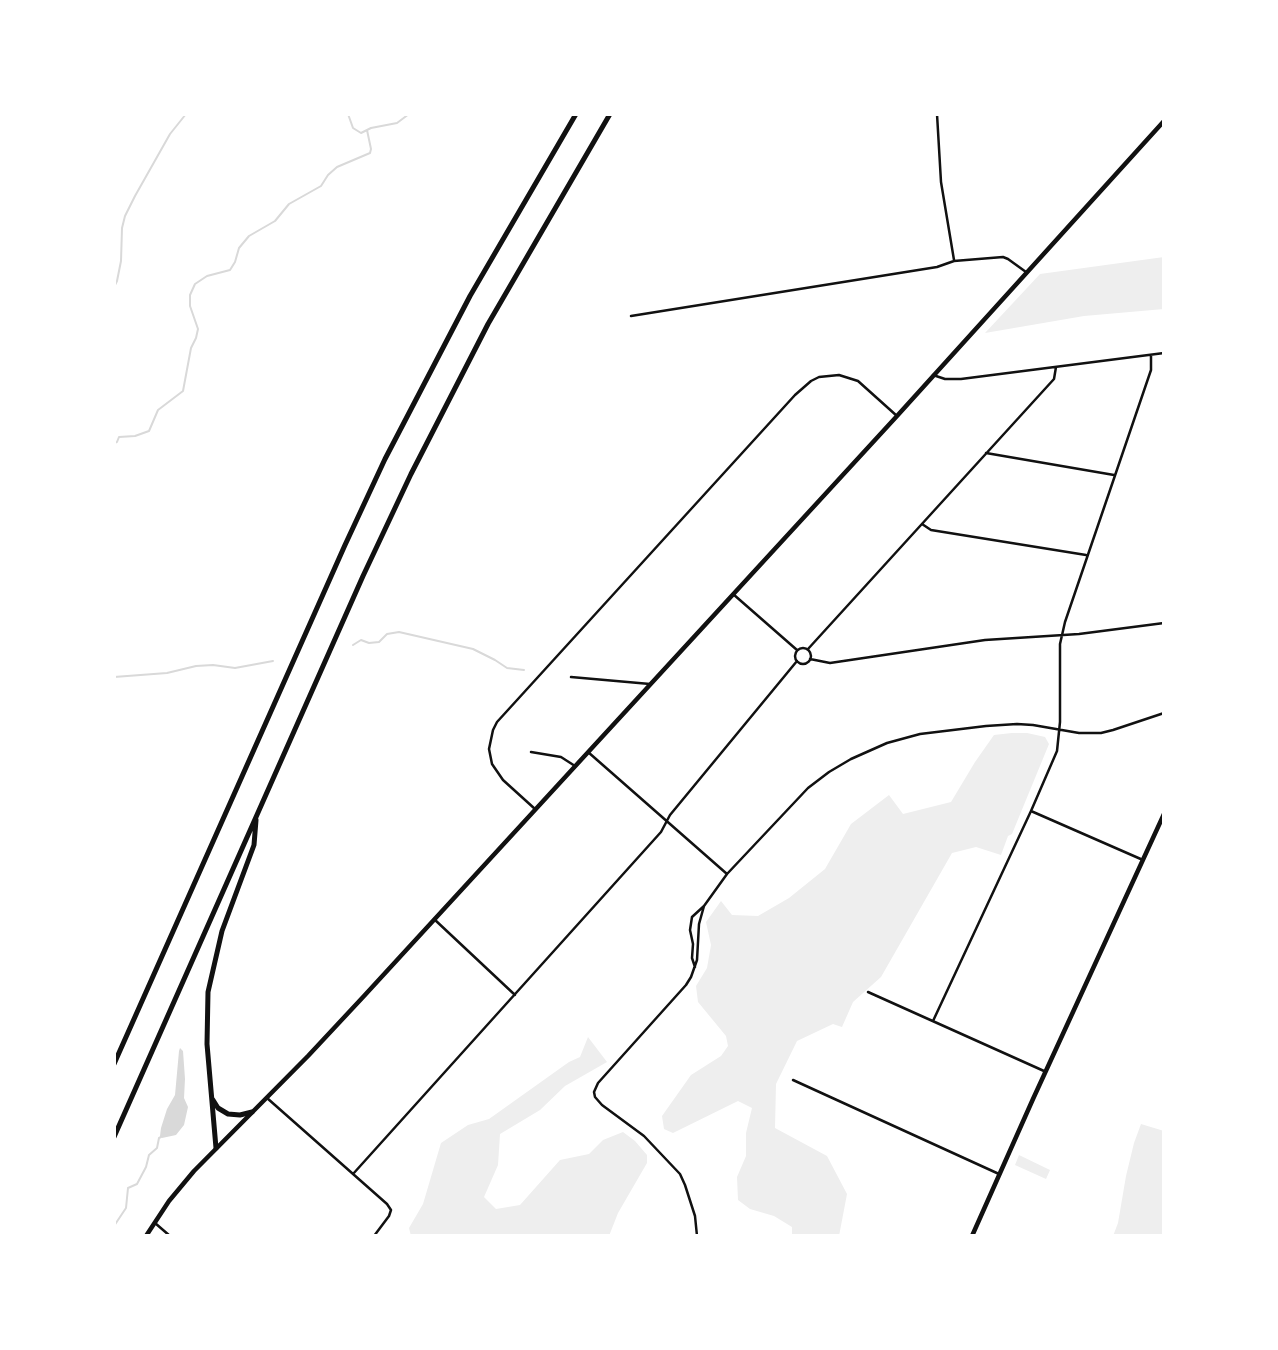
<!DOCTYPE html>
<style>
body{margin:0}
#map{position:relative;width:1278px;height:1350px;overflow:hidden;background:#fff;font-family:"Work Sans",sans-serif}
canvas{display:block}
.frame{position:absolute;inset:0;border:116px solid #fff;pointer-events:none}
</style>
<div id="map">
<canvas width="1278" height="1350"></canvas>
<div class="frame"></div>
</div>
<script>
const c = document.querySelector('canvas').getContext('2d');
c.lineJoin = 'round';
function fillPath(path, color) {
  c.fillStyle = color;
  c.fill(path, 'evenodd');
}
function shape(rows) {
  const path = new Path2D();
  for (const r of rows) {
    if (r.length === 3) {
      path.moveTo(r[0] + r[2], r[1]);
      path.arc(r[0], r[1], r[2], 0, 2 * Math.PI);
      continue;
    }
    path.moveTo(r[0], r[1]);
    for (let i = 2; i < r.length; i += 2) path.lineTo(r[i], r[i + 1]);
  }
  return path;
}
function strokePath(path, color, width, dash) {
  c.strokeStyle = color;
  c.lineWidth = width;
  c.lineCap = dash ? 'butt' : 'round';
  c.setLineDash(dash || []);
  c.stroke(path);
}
fillPath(shape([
 [1164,257,1164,309,1084,316,985,333,1040,274],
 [1012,733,1027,733,1045,737,1049,744,1012,834,1008,836,1001,855,976,847,952,853,881,977,853,1002,842,1027,833,1024,797,1041,776,1084,775,1128,827,1156,847,1194,839,1236,792,1236,792,1227,774,1216,750,1209,738,1200,737,1177,746,1156,746,1133,752,1108,738,1101,673,1133,664,1129,662,1116,691,1075,721,1056,728,1046,726,1036,698,1002,696,986,707,968,711,945,706,922,721,901,732,915,758,916,789,898,825,869,851,824,889,795,903,814,951,802,975,762,994,735],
 [588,1037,607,1062,565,1086,540,1110,500,1134,498,1165,484,1197,496,1209,520,1205,560,1160,589,1154,603,1140,623,1132,635,1141,647,1155,647,1163,618,1213,609,1236,411,1236,409,1228,423,1204,441,1143,468,1125,489,1119,569,1062,580,1057],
 [1141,1124,1164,1131,1164,1236,1113,1236,1118,1223,1126,1176,1134,1143],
 [1019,1155,1050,1170,1046,1179,1015,1165]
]), '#eee');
fillPath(shape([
 [180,1048,183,1051,185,1079,184,1098,188,1107,184,1125,176,1135,162,1138,160,1136,161,1128,167,1109,175,1095,179,1051]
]), '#d9d9d9');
strokePath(shape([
 [348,114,353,128,361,133,371,128,397,123,409,114],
 [114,287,117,281,121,261,122,228,125,216,135,196,170,134,186,114],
 [114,443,117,442,119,437,135,436,149,431,158,410,183,391,191,348,196,338,198,329,190,306,190,295,195,284,207,276,230,270,235,262,239,248,249,236,275,221,289,204,321,186,328,175,337,167,370,153,371,149,367,130],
 [353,645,361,640,369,643,379,642,387,634,399,632,473,649,495,660,507,668,524,670],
 [114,677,167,673,196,666,213,665,235,668,273,661],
 [114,1226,126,1208,128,1188,137,1184,146,1167,149,1155,157,1148,159,1138,161,1137]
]), '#d9d9d9', 2);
strokePath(shape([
 [937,114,941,182,954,260],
 [631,316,937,267,954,261,1003,257,1008,259,1026,272],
 [933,375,945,379,961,379,1164,353],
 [986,453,1114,475],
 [922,524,931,530,1086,555],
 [733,594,797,650],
 [803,656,8],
 [808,649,1054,379,1056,367],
 [810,659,830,663,985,640,1079,634,1164,623],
 [571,677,650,684],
 [531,752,561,757,575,766],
 [588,752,727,874],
 [535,809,503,780,492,764,489,749,493,730,497,722,795,395,811,381,819,377,839,375,858,381,897,416],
 [1031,811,1143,860],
 [434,919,515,995],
 [695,967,692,958,693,944,690,930,692,917,704,906,727,874,808,788,829,772,851,759,887,743,920,734,986,726,1017,724,1033,725,1079,733,1101,733,1113,730,1164,713],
 [868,992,1044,1071],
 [933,1021,1031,811,1057,751,1060,722,1060,644,1065,622,1151,370,1151,355],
 [793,1080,999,1174],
 [267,1098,387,1204,391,1210,389,1216,374,1236],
 [353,1174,661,832,670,815,797,661],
 [155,1223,170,1236],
 [697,1236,695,1216,685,1185,680,1174,644,1136,602,1105,595,1097,594,1092,598,1083,686,985,691,977,697,960,699,924,704,906]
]), '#111', 2.5);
strokePath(shape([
 [972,1236,1033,1099,1164,814]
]), '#111', 4.5);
strokePath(shape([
 [146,1236,169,1201,194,1171,308,1056,364,996,897,416,1164,121]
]), '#111', 4.5);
strokePath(shape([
 [114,1064,345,545,385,459,470,296,576,114],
 [213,1100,218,1108,228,1114,240,1115,252,1112],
 [114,1137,363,576,411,474,488,324,610,114],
 [216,1148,207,1044,208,992,222,931,254,845,256,820]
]), '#111', 5);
</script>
